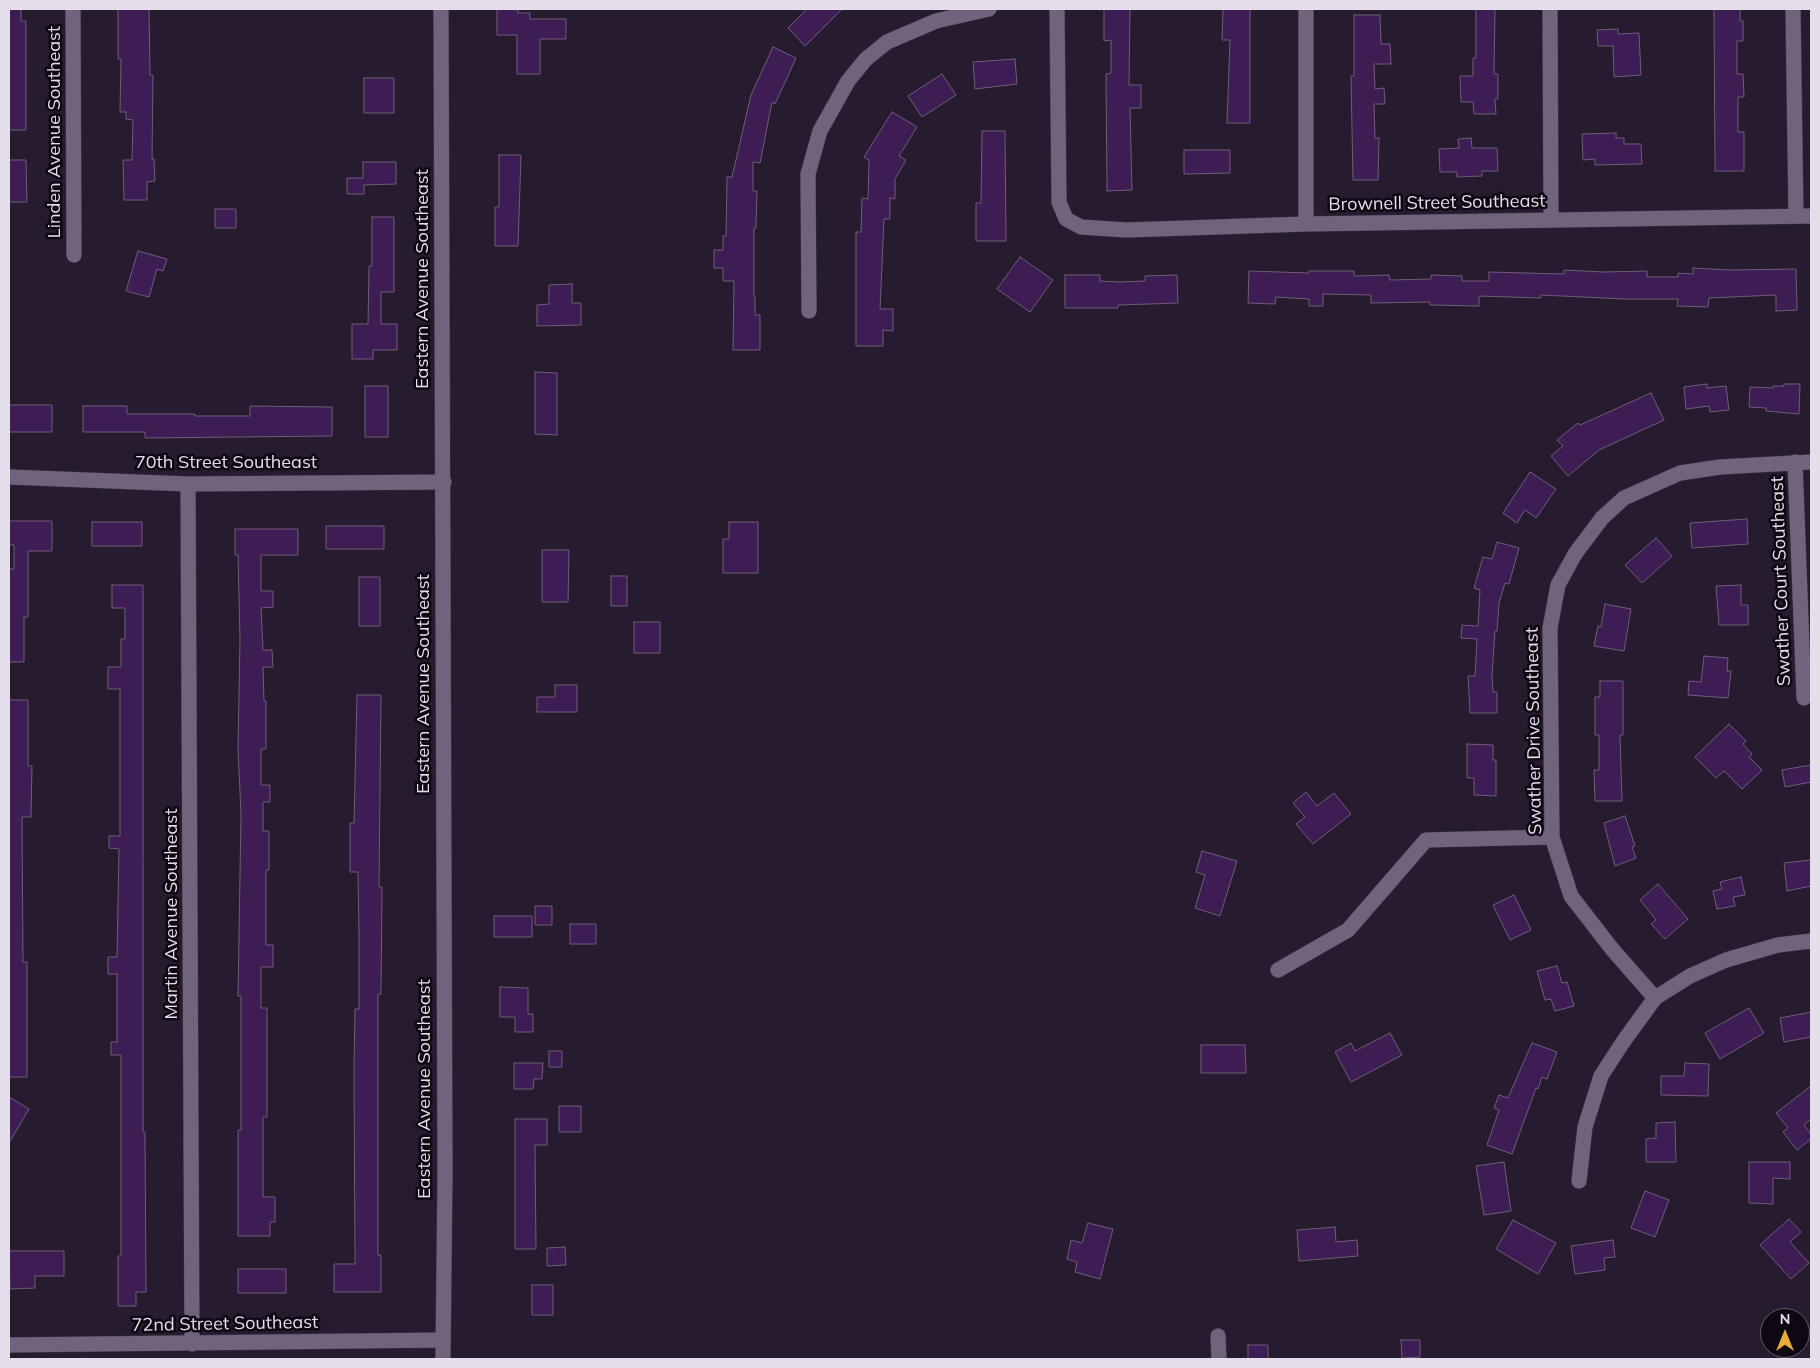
<!DOCTYPE html>
<style>
body{margin:0}
#map{position:relative;width:1820px;height:1368px;overflow:hidden;background:#261b2f;font-family:Mulish,sans-serif}
canvas{display:block}
.frame{position:absolute;inset:0;border:10px solid #e5deeb;pointer-events:none}
.north{position:absolute;left:1760px;top:1308px;width:50px;height:50px;box-sizing:border-box;background:#0d0811;border:1px solid #635e68;border-radius:50%;rotate:0deg;font-size:14px;font-weight:700;line-height:20px;text-align:center;color:#e5deeb}
.north::after{content:'';display:block;margin:auto;width:18px;height:22px;background:#e9ab38;clip-path:polygon(50% 0,100% 100%,50% 72%,0 100%)}
</style>
<div id="map">
<canvas width="1820" height="1368"></canvas>
<div class="frame"></div>
<div class="north">N</div>
</div>
<script>
const c = document.querySelector('canvas').getContext('2d');
c.lineJoin = 'round';
function fillPath(path, color) {
  c.fillStyle = color;
  c.fill(path, 'evenodd');
}
function shape(rows) {
  const path = new Path2D();
  for (const r of rows) {
    path.moveTo(r[0], r[1]);
    for (let i = 2; i < r.length; i += 2) path.lineTo(r[i], r[i + 1]);
  }
  return path;
}
function strokePath(path, color, width, dash) {
  c.strokeStyle = color;
  c.lineWidth = width;
  c.lineCap = dash ? 'butt' : 'round';
  c.setLineDash(dash || []);
  c.stroke(path);
}
function drawText(font, color, halo, rows, align = 'center') {
  c.font = font + ' Mulish,sans-serif';
  c.lineWidth = 5;
  c.setLineDash([]);
  c.textBaseline = 'middle';
  c.strokeStyle = halo;
  c.fillStyle = color;
  for (const [text, x, y, turn = 0] of rows) {
    c.save();
    c.translate(x, y);
    c.rotate((+turn || 0) * Math.PI / 180);
    c.textAlign = isNaN(turn) ? turn : align;
    if (halo) c.strokeText(text, 0, 0);
    c.fillText(text, 0, 0);
    c.restore();
  }
}
const building = shape([
 [9,9,21,9,21,21,26,21,26,130,9,130,9,9],
 [118,9,149,9,150,75,153,75,152,159,154,159,155,181,147,182,147,200,124,200,123,160,132,160,133,120,126,119,126,112,120,112,121,59,118,59,118,9],
 [497,9,518,9,518,13,530,13,530,19,566,19,566,39,540,39,540,74,517,74,517,35,497,35,497,9],
 [807,9,842,9,805,46,788,28,807,9],
 [1104,9,1130,9,1129,85,1141,85,1141,108,1130,108,1132,190,1107,191,1106,74,1111,73,1111,40,1104,41,1104,9],
 [1223,9,1250,9,1250,123,1227,123,1230,40,1222,40,1223,9],
 [1476,9,1495,9,1494,74,1498,74,1498,99,1495,99,1496,114,1474,114,1473,102,1461,102,1460,76,1473,76,1473,58,1476,58,1476,9],
 [1714,9,1740,9,1740,21,1743,21,1743,41,1737,41,1737,74,1743,74,1744,97,1738,97,1738,132,1744,132,1744,171,1715,171,1714,9],
 [1354,15,1380,15,1381,44,1390,44,1391,64,1374,64,1375,89,1384,88,1385,104,1374,104,1375,138,1379,138,1378,180,1353,180,1351,76,1354,76,1354,15],
 [1618,29,1618,34,1639,33,1641,75,1614,77,1613,46,1598,46,1597,30,1618,29],
 [773,47,796,58,775,104,772,102,760,163,753,162,753,191,757,191,756,228,754,228,754,297,755,297,755,315,760,315,760,350,733,350,734,281,723,281,723,268,714,268,714,250,723,250,723,236,726,236,727,177,732,177,751,95,773,47],
 [1015,59,1017,84,975,89,973,62,1015,59],
 [942,74,956,95,922,117,908,96,942,74],
 [364,78,394,78,394,113,364,113,364,78],
 [892,112,917,127,899,156,906,160,895,179,895,199,890,198,890,219,884,219,880,309,893,309,893,331,883,330,883,346,856,346,856,232,861,232,862,198,868,199,869,160,864,157,892,112],
 [982,131,1005,131,1006,241,976,241,976,203,981,203,982,131],
 [1616,133,1616,138,1624,138,1624,144,1641,144,1642,164,1595,165,1595,159,1583,160,1582,134,1616,133],
 [1471,138,1472,148,1497,148,1498,171,1482,171,1482,176,1457,177,1457,172,1440,172,1439,149,1459,148,1458,139,1471,138],
 [1184,150,1230,150,1230,173,1184,174,1184,150],
 [499,155,521,155,518,246,495,246,495,207,499,207,499,155],
 [9,160,26,160,27,202,9,202,9,160],
 [363,162,396,162,396,184,364,185,364,194,347,194,347,178,363,178,363,162],
 [215,209,236,209,236,228,215,228,215,209],
 [372,217,394,217,394,292,381,292,381,324,397,324,397,350,373,350,373,359,352,359,352,324,368,324,369,266,372,266,372,217],
 [138,251,167,259,163,271,157,269,149,297,126,291,138,251],
 [1020,257,1053,280,1030,312,997,289,1020,257],
 [1693,268,1729,270,1796,269,1797,310,1776,311,1776,295,1709,298,1708,307,1677,306,1678,299,1624,299,1541,295,1541,298,1479,296,1479,306,1430,305,1430,302,1371,303,1371,295,1323,294,1323,306,1309,306,1309,299,1276,297,1275,304,1248,303,1249,271,1309,273,1309,271,1354,271,1354,276,1389,275,1390,280,1431,279,1431,275,1462,276,1462,281,1489,281,1489,272,1564,274,1564,270,1603,272,1647,271,1647,277,1678,277,1678,273,1693,274,1693,268],
 [1065,275,1100,275,1100,281,1118,282,1145,281,1145,276,1177,275,1178,303,1118,305,1118,308,1065,308,1065,275],
 [572,284,572,303,581,303,581,325,537,326,537,305,549,304,549,285,572,284],
 [535,372,557,373,557,435,535,434,535,372],
 [1707,384,1707,388,1726,386,1729,410,1710,412,1709,406,1686,409,1684,387,1707,384],
 [1784,384,1800,384,1799,414,1766,411,1766,408,1749,407,1750,387,1773,388,1773,386,1784,386,1784,384],
 [365,386,388,386,388,437,365,437,365,386],
 [1651,393,1664,420,1599,450,1568,476,1551,456,1563,446,1557,440,1578,423,1580,425,1651,393],
 [9,405,52,405,52,432,9,432,9,405],
 [83,406,127,406,127,414,195,414,195,416,250,416,250,406,332,407,332,436,145,438,145,432,83,432,83,406],
 [1530,472,1556,489,1536,518,1525,510,1517,523,1503,513,1530,472],
 [1747,519,1748,544,1692,548,1690,523,1747,519],
 [9,521,52,521,52,551,28,551,28,617,24,617,24,662,9,662,9,569,14,569,14,545,9,545,9,521],
 [92,522,142,522,142,546,92,546,92,522],
 [729,522,758,522,758,573,723,573,723,539,729,539,729,522],
 [326,526,384,526,384,549,326,549,326,526],
 [235,529,298,529,298,555,261,555,261,591,273,591,273,607,261,608,263,650,272,650,273,667,263,667,264,701,266,701,266,749,261,749,261,785,270,785,270,802,263,802,263,831,269,831,269,870,266,870,266,945,273,945,273,967,261,967,261,1008,267,1008,267,1117,263,1117,263,1197,275,1197,275,1222,270,1222,270,1236,238,1236,238,1130,241,1130,241,996,238,996,241,814,238,749,240,639,238,555,235,555,235,529],
 [1656,538,1672,556,1642,583,1625,565,1656,538],
 [1497,542,1519,548,1509,584,1505,583,1499,603,1497,631,1495,631,1492,676,1493,692,1497,692,1497,713,1470,713,1468,676,1475,676,1477,639,1461,638,1462,625,1478,626,1480,590,1474,588,1483,557,1492,559,1497,542],
 [542,550,569,550,568,602,542,602,542,550],
 [611,576,627,576,627,606,611,606,611,576],
 [359,577,380,577,380,626,359,626,359,577],
 [112,585,143,585,143,1132,145,1132,146,1292,136,1292,136,1306,118,1306,118,1256,121,1256,121,1055,111,1055,111,1042,117,1042,117,974,108,974,108,957,117,957,119,849,109,848,109,836,120,836,120,689,108,689,108,667,121,667,121,639,125,639,125,608,112,608,112,585],
 [1741,585,1741,605,1748,605,1748,625,1719,625,1716,586,1741,585],
 [1605,604,1631,609,1624,651,1594,646,1598,626,1601,627,1605,604],
 [634,622,660,622,660,653,634,653,634,622],
 [1704,656,1728,658,1727,671,1731,671,1728,698,1688,695,1689,681,1701,682,1704,656],
 [1600,681,1623,681,1623,735,1620,735,1622,801,1595,801,1594,770,1599,770,1599,735,1595,735,1595,697,1600,697,1600,681],
 [555,685,577,685,577,712,537,712,537,697,555,697,555,685],
 [357,695,381,695,379,887,382,887,381,994,378,994,378,1255,381,1255,381,1292,334,1292,334,1264,355,1264,354,1069,355,1009,359,1009,359,934,358,872,350,872,350,823,354,823,357,695],
 [9,700,28,700,28,766,32,766,31,817,22,817,23,962,27,962,27,1077,9,1077,9,700],
 [1729,724,1746,741,1743,744,1752,754,1749,757,1762,770,1742,789,1724,771,1716,778,1695,757,1729,724],
 [1467,744,1493,745,1493,760,1496,760,1496,796,1474,795,1474,778,1467,778,1467,744],
 [1811,765,1811,782,1785,787,1782,770,1811,765],
 [1306,792,1317,806,1334,793,1351,814,1313,844,1296,824,1305,817,1293,803,1306,792],
 [1625,816,1635,846,1632,847,1636,858,1615,866,1604,823,1625,816],
 [1202,851,1237,861,1220,916,1195,908,1205,875,1196,872,1202,851],
 [1811,860,1811,886,1787,891,1784,863,1811,860],
 [1741,877,1745,895,1733,897,1735,906,1717,909,1713,891,1722,889,1720,882,1741,877],
 [1658,884,1688,919,1665,939,1651,924,1656,920,1640,900,1658,884],
 [1514,895,1531,930,1510,940,1493,905,1514,895],
 [535,906,552,906,552,925,535,925,535,906],
 [494,916,532,916,532,937,494,937,494,916],
 [570,924,596,924,596,944,570,944,570,924],
 [1557,966,1562,983,1567,982,1574,1006,1555,1011,1551,999,1545,1000,1537,971,1557,966],
 [500,987,528,988,528,1014,533,1014,533,1032,515,1032,515,1017,500,1017,500,987],
 [1749,1008,1764,1033,1720,1059,1705,1033,1749,1008],
 [1811,1012,1811,1037,1784,1042,1780,1018,1811,1012],
 [1390,1033,1402,1055,1351,1082,1335,1052,1351,1043,1355,1051,1390,1033],
 [1532,1043,1557,1052,1547,1079,1542,1077,1538,1089,1536,1088,1512,1154,1487,1145,1499,1110,1494,1108,1499,1095,1508,1098,1532,1043],
 [1201,1045,1245,1045,1246,1073,1201,1073,1201,1045],
 [549,1051,562,1051,562,1067,549,1067,549,1051],
 [514,1063,543,1063,542,1079,534,1079,533,1089,514,1089,514,1063],
 [1685,1063,1709,1064,1708,1096,1661,1095,1661,1076,1684,1076,1685,1063],
 [1811,1086,1811,1119,1804,1125,1811,1134,1811,1139,1797,1150,1783,1132,1788,1128,1776,1113,1811,1086],
 [9,1097,29,1109,9,1143,9,1097],
 [559,1106,581,1106,581,1132,559,1132,559,1106],
 [515,1119,547,1119,547,1145,535,1145,536,1249,515,1249,515,1119],
 [1675,1122,1676,1162,1646,1162,1646,1139,1656,1138,1656,1123,1675,1122],
 [1504,1162,1511,1211,1484,1215,1476,1166,1504,1162],
 [1749,1162,1790,1162,1790,1179,1773,1178,1773,1204,1749,1203,1749,1162],
 [1645,1191,1669,1200,1655,1237,1631,1228,1645,1191],
 [1789,1219,1801,1232,1790,1242,1809,1263,1791,1279,1760,1245,1789,1219],
 [1513,1220,1556,1243,1538,1274,1496,1249,1513,1220],
 [1088,1223,1113,1229,1100,1279,1075,1272,1077,1262,1067,1259,1071,1240,1082,1243,1088,1223],
 [1335,1227,1336,1242,1357,1240,1358,1256,1299,1261,1297,1230,1335,1227],
 [1613,1240,1615,1257,1604,1258,1605,1270,1575,1274,1571,1246,1613,1240],
 [565,1247,566,1265,547,1266,547,1248,565,1247],
 [9,1251,64,1251,64,1276,35,1276,35,1288,10,1289,9,1251],
 [238,1269,286,1269,286,1293,238,1293,238,1269],
 [532,1285,553,1285,553,1315,532,1315,532,1285],
 [1401,1340,1420,1340,1420,1357,1402,1358,1401,1340],
 [1248,1345,1268,1345,1268,1359,1248,1359,1248,1345]
]);
fillPath(building, '#3e1d55');
strokePath(building, '#6c5f76', 1);
const street = shape([
 [73,9,74,255],
 [1057,9,1059,202,1066,219,1081,227,1126,230,1306,224,1811,216],
 [1550,9,1551,220],
 [1793,9,1796,216],
 [1306,224,1306,9],
 [809,311,808,174,820,131,848,81,866,59,887,42,936,21,989,9],
 [1795,462,1804,698],
 [9,477,188,484,444,482],
 [188,484,192,1344],
 [1278,970,1348,930,1426,840,1552,837],
 [1655,998,1612,949,1571,896,1552,837,1550,628,1558,585,1575,554,1602,518,1624,498,1680,473,1720,467,1811,462],
 [1579,1181,1585,1127,1601,1076,1623,1042,1655,998,1690,976,1726,960,1778,945,1811,941],
 [1218,1336,1219,1359],
 [9,1345,443,1340]
]);
const secondary = shape([
 [441,9,445,1172,443,1359]
]);
strokePath(street, '#3e3646', 16);
strokePath(secondary, '#3e3646', 16);
strokePath(street, '#70637b', 15);
strokePath(secondary, '#70637b', 15);
drawText('18px', '#e5deeb', '#0d0811', [
 ["Linden Avenue Southeast",55,132,-90],
 ["Brownell Street Southeast",1437,203,-1],
 ["Eastern Avenue Southeast",423,279,-90],
 ["70th Street Southeast",226,463],
 ["Swather Court Southeast",1781,581,-92],
 ["Eastern Avenue Southeast",424,684,-90],
 ["Swather Drive Southeast",1534,731,-91],
 ["Martin Avenue Southeast",172,914,-90],
 ["Eastern Avenue Southeast",425,1089,-90],
 ["72nd Street Southeast",225,1324,-1]
]);
</script>
